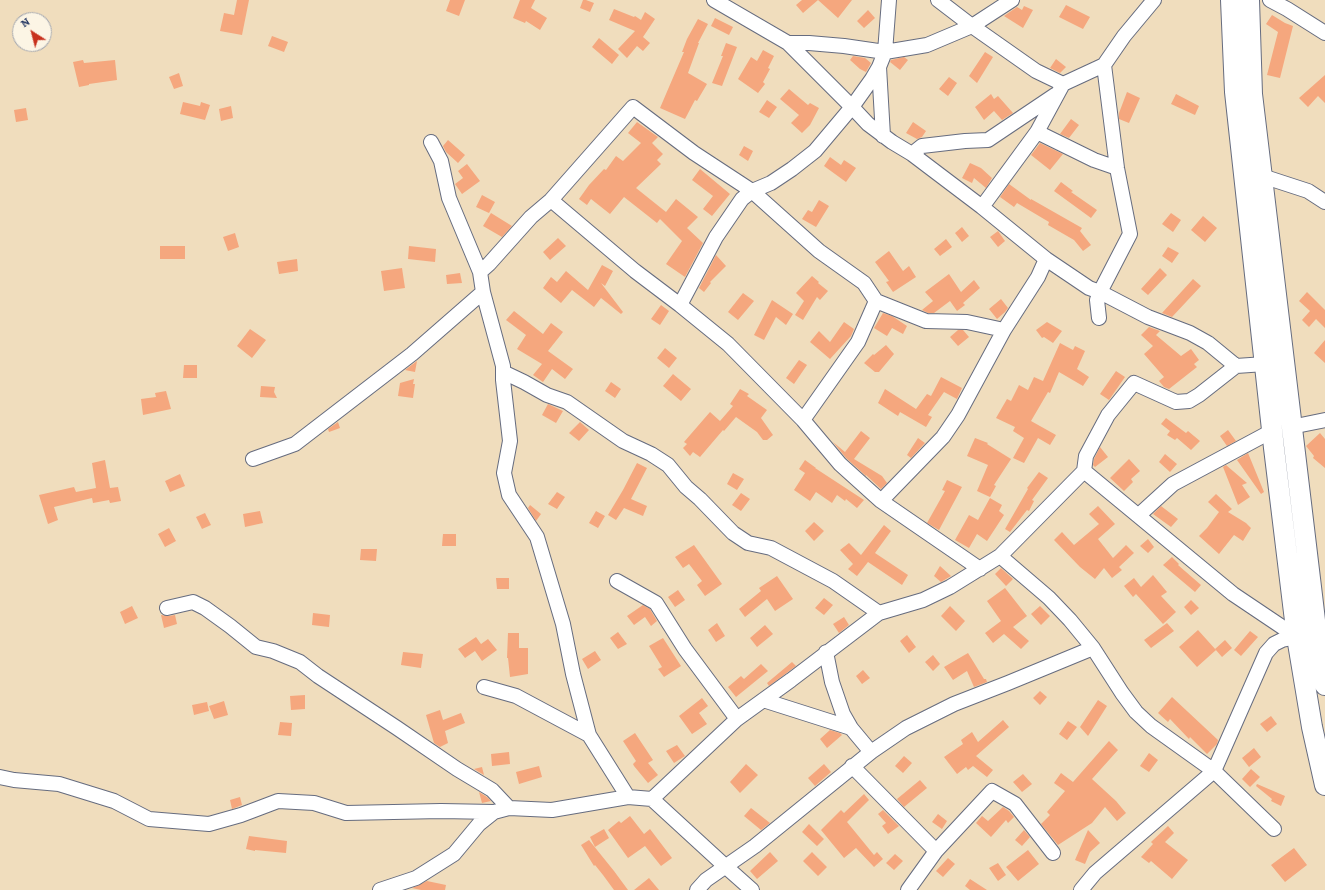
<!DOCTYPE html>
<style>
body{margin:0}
#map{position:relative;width:1325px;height:890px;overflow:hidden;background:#f0ddbd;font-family:Alegreya,serif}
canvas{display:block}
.north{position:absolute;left:12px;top:12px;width:40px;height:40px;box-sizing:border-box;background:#fcf5e5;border:1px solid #a2a6af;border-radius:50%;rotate:324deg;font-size:11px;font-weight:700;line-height:16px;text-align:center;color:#1b2f5e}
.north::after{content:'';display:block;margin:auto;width:14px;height:18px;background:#c8321e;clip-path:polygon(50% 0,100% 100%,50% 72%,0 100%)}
</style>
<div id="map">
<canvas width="1325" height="890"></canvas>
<div class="north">N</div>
</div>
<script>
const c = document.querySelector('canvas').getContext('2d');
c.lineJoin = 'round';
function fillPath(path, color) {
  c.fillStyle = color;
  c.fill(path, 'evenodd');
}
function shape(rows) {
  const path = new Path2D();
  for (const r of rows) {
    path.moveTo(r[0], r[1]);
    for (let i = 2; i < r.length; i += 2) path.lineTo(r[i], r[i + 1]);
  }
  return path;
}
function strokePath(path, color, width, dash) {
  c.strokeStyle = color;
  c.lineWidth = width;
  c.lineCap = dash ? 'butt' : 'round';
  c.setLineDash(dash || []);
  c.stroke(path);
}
fillPath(shape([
 [237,0,249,0,242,35,220,31,224,13,234,15],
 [450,0,465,0,459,16,446,11],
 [520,0,535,0,531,8,547,18,540,30,526,21,525,23,513,18],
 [583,0,586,0,594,3,590,12,580,8],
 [802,0,852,0,838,18,818,0,803,13,796,5],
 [1066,5,1090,17,1083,29,1059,17],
 [1024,6,1033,10,1023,28,1004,16,1017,7,1022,10],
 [614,9,634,17,635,16,641,20,645,12,655,19,643,37,650,43,643,51,637,46,627,58,618,49,635,31,609,20],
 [868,10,875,18,864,28,857,21],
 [1272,15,1285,23,1293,26,1280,78,1267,75,1278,32,1266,24],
 [715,18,733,27,729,35,711,26],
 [698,19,708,24,698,43,699,43,688,73,707,84,697,101,695,100,685,119,660,108,684,52,682,52,687,39],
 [272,36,288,42,284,52,268,46],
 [599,38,619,55,612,64,592,47],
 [726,43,737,47,722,86,712,83,723,56,721,56],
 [763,50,774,56,768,68,770,69,763,82,765,84,758,93,738,79,751,57,757,61],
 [985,52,993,57,977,83,969,76],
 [853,56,865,58,871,63,866,72,860,69,850,60],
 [904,57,908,60,900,70,890,62,891,60],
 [1056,59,1066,67,1060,73,1050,68],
 [83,60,84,63,115,60,117,80,89,84,89,85,79,87,73,62],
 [179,73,183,86,174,89,169,77],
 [1325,75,1325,103,1318,96,1308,107,1299,98],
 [949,77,957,83,948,96,939,89],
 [789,89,808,105,810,103,819,108,810,125,802,133,791,123,799,115,780,99],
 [1127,92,1140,98,1129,123,1119,119,1119,113],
 [991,94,994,99,998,96,1013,113,1002,120,994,111,984,120,975,107],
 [1176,94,1199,106,1195,115,1171,104],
 [767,100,777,107,769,118,759,112],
 [183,102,200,106,201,102,210,105,205,120,180,114],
 [231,106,233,118,221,121,219,109],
 [26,108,28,120,16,122,14,110],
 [1071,119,1079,125,1069,138,1060,134],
 [637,122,658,137,652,143,663,154,657,160,661,164,636,188,666,212,676,199,698,217,687,228,703,243,685,277,666,264,682,241,660,219,657,223,624,197,610,214,591,199,587,205,579,199,589,185,604,169,606,170,616,156,623,161,641,143,628,133],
 [913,122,926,131,922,137,917,139,906,133],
 [448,140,465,155,458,163,446,152,443,146],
 [1040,143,1063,154,1050,170,1031,155],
 [744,146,753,151,748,161,739,155],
 [830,157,841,165,844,160,856,168,846,182,824,166],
 [970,163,981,168,992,178,986,188,974,178,972,183,962,178],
 [467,164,480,181,462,194,455,184,463,178,458,171],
 [700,169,730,194,712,216,703,209,713,196,692,180],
 [1061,182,1073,191,1071,192,1097,210,1091,218,1054,191],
 [1009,184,1031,200,1031,199,1082,228,1080,231,1091,245,1083,251,1074,240,1048,225,1049,222,1017,203,1014,207,1000,197],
 [482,195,495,202,489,213,476,207],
 [819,200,829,206,816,227,802,219,808,210,812,212],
 [491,213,512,226,502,237,483,226],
 [1171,213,1181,220,1173,232,1162,224],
 [1203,216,1217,228,1205,242,1191,230],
 [962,227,969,236,962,242,955,233],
 [998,231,1005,241,998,247,990,237],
 [235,233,239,247,228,251,223,237],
 [558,238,566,246,550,260,543,252],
 [946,239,952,247,940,256,934,249],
 [160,246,185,246,185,259,160,259],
 [409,246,436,249,435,262,408,259],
 [1168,247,1179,253,1172,263,1162,256],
 [889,251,903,271,909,266,916,277,893,292,886,282,889,281,875,262],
 [716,255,726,266,710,282,711,283,704,292,699,288],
 [297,259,298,271,279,274,277,262],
 [602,265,613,271,605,286,601,283,623,312,621,314,601,298,594,307,572,290,561,303,543,288,551,277,557,282,566,271,588,290],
 [402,268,405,288,384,291,381,271],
 [1160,268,1167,275,1148,295,1141,289],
 [460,273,462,283,447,284,446,275],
 [949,274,961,292,974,280,980,288,963,303,965,305,957,311,950,301,934,313,928,313,922,310,933,301,925,292],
 [812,276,819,282,818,283,828,291,820,300,817,297,803,320,795,315,804,301,796,293],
 [1193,279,1201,286,1172,317,1162,313],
 [1307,292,1325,310,1325,328,1316,319,1309,327,1302,320,1310,311,1299,301],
 [743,293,754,301,738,320,728,312],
 [1001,299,1008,308,1005,312,997,319,989,309],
 [772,300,793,314,786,325,776,317,764,340,754,335],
 [661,305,669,311,660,325,651,319],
 [514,311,543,334,551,323,563,332,548,351,573,369,565,379,552,369,543,382,533,375,542,364,517,349,526,335,506,320],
 [883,313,892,316,907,326,903,334,892,328,887,336,874,328],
 [844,322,854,329,851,336,830,359,810,342,819,331,830,342],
 [1047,322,1062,331,1053,343,1044,337,1042,338,1036,330],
 [1149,327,1160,331,1156,335,1181,356,1191,349,1199,360,1194,364,1197,367,1169,389,1164,387,1159,381,1164,377,1144,354,1153,346,1141,335],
 [250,329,266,340,252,358,237,346],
 [958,330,963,330,969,337,958,346,950,337],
 [1325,340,1325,363,1314,353],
 [1060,343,1073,350,1075,346,1085,351,1077,369,1089,377,1083,386,1059,372,1050,393,1048,392,1031,421,1056,435,1050,445,1038,438,1024,463,1013,458,1024,438,1013,431,1015,427,996,418,1007,399,1011,401,1019,385,1028,390,1034,377,1043,381],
 [886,345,894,354,879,372,875,372,864,363,873,354,874,355],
 [665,348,677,358,669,368,657,358],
 [799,360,807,365,794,384,786,378],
 [417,361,415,372,405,370],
 [184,365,197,365,197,378,183,378],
 [1116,371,1125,377,1109,400,1100,394],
 [673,374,691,389,681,401,663,386],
 [941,377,962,388,957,399,944,392,928,415,932,417,926,427,900,412,898,416,878,403,885,389,916,409,927,394,931,396],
 [414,379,413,384,415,384,413,398,398,396,400,383],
 [611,382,621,389,615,398,605,391],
 [261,386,275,387,274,392,277,398,260,397],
 [740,389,749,394,747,396,767,410,761,418,773,435,767,440,763,440,757,432,736,417,724,431,723,430,700,457,693,452,690,456,683,448,687,444,684,442,710,412,720,421,733,406,730,404],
 [166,391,171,409,143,415,141,399,156,397,155,393],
 [548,404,563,411,556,423,542,415],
 [1166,418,1186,433,1188,431,1200,441,1191,450,1177,438,1175,440,1167,435,1170,431,1161,424],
 [338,422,340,428,329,432,328,429],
 [580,422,589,430,579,441,569,433],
 [1228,430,1236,441,1227,446,1220,436],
 [861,431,870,438,854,459,882,476,887,483,881,489,866,475,866,476,846,458,833,442,845,452],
 [1320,433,1325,439,1325,468,1313,458,1314,456,1306,446],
 [918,438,925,443,911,458,907,455],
 [975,438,988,443,987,444,1011,459,994,485,996,486,990,497,977,491,988,465,967,456],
 [1100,447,1108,457,1095,467,1093,465,1094,459],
 [1248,453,1264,492,1261,494,1237,460],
 [1165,454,1177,464,1170,472,1159,462],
 [1129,459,1140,471,1131,479,1133,482,1124,491,1110,478],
 [105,460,110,488,118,487,121,501,110,503,109,500,93,503,92,498,54,507,58,520,48,524,39,495,74,487,76,492,96,488,92,463],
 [805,460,816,468,815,468,864,500,857,508,846,499,845,501,837,495,832,503,816,492,810,501,794,490,805,473,799,469],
 [637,463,647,468,631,499,647,506,643,516,624,508,616,520,608,515,623,490],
 [1226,465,1247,483,1242,485,1250,497,1238,505,1223,467],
 [1039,472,1048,478,1032,500,1034,501,1029,511,1027,510,1010,532,1005,529,1028,489,1027,488],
 [733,473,744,479,737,490,727,484],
 [180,474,185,486,170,492,165,481],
 [947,480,962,487,939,530,927,523,945,491,942,490],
 [557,492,565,497,557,509,548,504],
 [741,493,750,499,741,511,732,505],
 [1216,494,1232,509,1228,512,1246,523,1251,528,1243,541,1234,535,1219,554,1199,536,1207,528,1219,512,1208,502],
 [990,498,1002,505,999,511,1004,515,987,541,977,534,969,548,955,540,969,515,978,520],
 [530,505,541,514,536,521,528,508],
 [1098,506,1115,524,1098,539,1113,558,1126,545,1134,553,1119,567,1122,570,1112,578,1104,568,1095,579,1080,567,1054,540,1062,532,1074,545,1099,524,1089,514],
 [1161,506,1178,519,1171,527,1153,514],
 [260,511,263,523,245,527,243,514],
 [596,511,605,516,598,528,589,523],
 [205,513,211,525,202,529,196,517],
 [814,522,824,531,814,541,805,531],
 [884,525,891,531,875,553,908,575,902,585,868,562,857,576,848,569,853,564,840,550,849,543,861,555],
 [169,528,176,541,165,547,158,534],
 [443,534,456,534,456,546,442,546],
 [1148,539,1154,547,1148,553,1140,546],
 [694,545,722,584,705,596,697,585,702,581,689,564,683,568,675,557],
 [361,549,377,549,376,561,360,560],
 [1172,557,1179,564,1178,565,1201,585,1195,592,1163,565],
 [940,566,951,576,941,582,934,576],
 [1001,568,1013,579,1006,586,995,574],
 [1153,575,1167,592,1161,596,1176,612,1163,624,1136,594,1133,597,1124,586,1134,578,1141,587],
 [777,576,793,599,775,611,767,599,745,617,739,609,761,591,759,588],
 [496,578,509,578,509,589,497,589],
 [1005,588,1027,616,1013,627,1029,641,1021,649,1004,634,993,643,985,633,1001,621,987,601],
 [678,590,685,600,675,607,668,597],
 [824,598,833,605,824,615,815,608],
 [1191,600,1199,608,1191,615,1184,607],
 [643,605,650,609,657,621,651,626,645,617,634,625,627,616],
 [132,606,138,618,125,624,120,612],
 [950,606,965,621,956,631,941,616],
 [1040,606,1050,616,1041,625,1031,614],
 [313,613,330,615,329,627,312,625],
 [161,615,169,616,175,615,177,624,164,628],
 [844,617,849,625,839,633,833,624],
 [717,623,725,636,716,642,708,630],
 [1167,623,1174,631,1151,648,1144,640],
 [765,625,773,634,757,647,750,638],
 [1198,630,1216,650,1197,667,1179,647],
 [1250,631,1258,637,1241,656,1234,650],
 [618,632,627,644,618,649,610,638],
 [508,633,519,633,519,648,528,648,528,674,510,677,508,658,507,658],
 [907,635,916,647,909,653,900,641],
 [476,637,481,644,488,639,497,650,482,661,475,651,465,658,458,649],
 [663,638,681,666,664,677,658,669,662,667,649,646],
 [1225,640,1232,648,1222,657,1215,649],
 [595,651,601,660,588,669,582,659],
 [403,652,423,654,421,668,401,665],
 [968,653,984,679,986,679,987,682,974,687,967,671,953,680,944,667],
 [933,655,940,664,933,671,925,662],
 [792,662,796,666,769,686,767,683],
 [761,664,768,671,736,697,728,687,741,676,744,679],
 [863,670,870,678,862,684,856,676],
 [1040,691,1047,697,1040,705,1033,698],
 [305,695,305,709,291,710,290,696],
 [1172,697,1218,740,1217,744,1207,754,1190,737,1189,739,1170,719,1168,722,1158,713],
 [702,698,708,706,699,713,707,724,692,734,679,716],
 [1098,700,1107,706,1088,736,1080,727],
 [224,701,228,715,214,719,209,706],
 [207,702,209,711,194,715,192,705],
 [440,710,443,720,461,713,465,723,445,731,448,743,440,747,434,743,426,715],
 [1271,716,1277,724,1267,732,1260,724],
 [1003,720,1009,727,976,756,993,770,987,777,973,766,968,770,966,767,957,774,944,757,963,744,961,740,972,732,978,742],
 [1068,721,1077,727,1067,740,1059,734],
 [280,722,292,723,291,736,278,735],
 [830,730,840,733,842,735,827,748,820,739],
 [635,733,653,760,648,763,658,775,648,783,634,766,633,764,636,761,623,741],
 [1109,741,1118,750,1092,779,1116,801,1126,813,1117,821,1105,807,1092,823,1058,845,1041,824,1050,815,1047,812,1065,791,1054,783,1061,773,1073,782],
 [677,745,685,756,674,763,666,751],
 [1254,748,1261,757,1249,767,1242,758],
 [509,752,510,764,492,766,491,754],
 [1149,753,1158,760,1149,772,1140,766],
 [904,756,912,763,903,773,895,766],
 [746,764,758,775,740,793,730,782],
 [824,764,831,772,815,786,808,778],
 [539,766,542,777,519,784,516,772],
 [482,767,484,775,474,769],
 [1251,769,1260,777,1250,787,1242,779],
 [1023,774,1032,784,1022,792,1013,782],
 [920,780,927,788,904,807,897,799],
 [1257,784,1285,796,1281,806,1271,801,1272,799,1256,786],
 [479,792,487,797,491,801,482,803],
 [864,794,869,800,847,822,874,855,877,852,883,859,874,867,856,848,844,858,821,830,841,810,844,813],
 [240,797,242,805,232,809,230,800],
 [1003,807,1009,811,1014,817,1008,823,1006,820,991,837,976,823,982,816,988,821],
 [751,808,770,823,761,830,744,816],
 [883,810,899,826,888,834,882,826,886,823,878,814],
 [938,814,947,821,942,829,932,822],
 [630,816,644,834,650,829,672,858,661,866,645,846,628,858,608,830,619,821,621,823],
 [809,824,824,839,817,846,802,832],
 [1168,826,1174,833,1165,842,1188,860,1172,879,1151,861,1149,863,1141,857,1153,844,1151,842],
 [604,829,609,838,595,847,590,837],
 [1024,830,1030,837,1022,846,1015,840],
 [1088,830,1100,843,1090,852,1085,864,1075,860],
 [249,836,287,841,286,853,255,850,255,851,246,849],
 [589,840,614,871,628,890,614,890,603,875,595,865,594,866,581,845],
 [1294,848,1307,865,1285,882,1271,865],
 [1028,850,1039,864,1018,881,1006,867],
 [770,852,778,861,757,879,750,871],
 [812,852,827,867,818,876,803,861],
 [895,854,903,861,894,870,886,863],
 [948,858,955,864,943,877,936,871],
 [998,863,1006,875,998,881,989,868],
 [649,878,659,890,634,890],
 [970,879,987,890,970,890,965,886],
 [427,881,446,885,445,890,421,890,412,888]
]), '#f5a77e');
const minor = shape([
 [714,0,788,43,852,107,868,124,892,142,912,154,982,207,1046,259,1089,288,1100,292,1148,317,1190,333,1208,343,1236,366,1265,364],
 [938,0,972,26,1036,71,1063,84],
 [1270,0,1287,9,1325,33],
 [788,43,809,43,844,46,885,52,927,45,972,26,1012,0],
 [879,67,883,136],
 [1037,132,1094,160,1117,168],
 [431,142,441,161,449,198,480,272,483,292,503,366,503,380,510,441,504,473,509,495,537,537,563,624,573,674,589,735,628,797],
 [912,154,922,146,965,141,988,140,1055,95],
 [1262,176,1308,191,1325,202],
 [551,200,635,271,680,305,728,344,803,420,840,464,881,501,980,569],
 [982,207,1037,132,1063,84,1104,65,1124,36,1154,0],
 [480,272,489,264,531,217,551,200,633,107,694,153,752,191,819,251,864,283,876,301,926,321,967,322,1004,330],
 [680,305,716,237,742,199,752,191,771,183,792,169,815,151,852,107,872,79,879,67,885,52,889,0],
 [1099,318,1097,300,1100,292,1130,234,1117,168,1104,65],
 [503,372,524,382,547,395,567,402,623,441,651,454,668,465,686,487,700,499,733,533,748,543,771,548,833,581,879,613],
 [803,420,858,342,876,301],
 [1291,427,1325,420],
 [253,459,295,444,412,354,483,292],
 [1084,471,1233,594,1297,637],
 [881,501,943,437,958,415,1004,330,1038,277,1046,259],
 [1139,515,1173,484,1272,431],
 [1000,556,1049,598,1070,620,1093,648,1122,693,1136,712,1151,726,1214,771,1274,829],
 [617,581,656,603,685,649,737,719],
 [167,608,193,602,205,608,230,626,256,647,273,651,300,662,318,676,397,728,457,769,492,790,509,808],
 [826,652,832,682,843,714,851,728,871,752],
 [484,687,516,696,589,735],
 [763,700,851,728],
 [852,766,936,851],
 [0,777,14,780,59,784,114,801,149,819,209,824,241,815,278,801,314,803,346,813,441,811,494,812,509,808,552,810,628,797,652,799,725,866,752,890],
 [652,799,737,719,791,680,879,613,923,600,950,587,1000,556,1084,471,1086,456,1108,415,1134,383,1176,402,1189,401,1199,395,1236,366],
 [380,890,416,878,454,854,479,824,494,812],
 [697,890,706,880,755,846,871,752,906,728,954,704,1008,683,1093,648],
 [908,890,936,851,992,791,1015,804,1053,853],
 [1081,890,1095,873,1214,771,1266,653,1274,644,1282,640,1297,637]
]);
const secondary = shape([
 [1231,0,1235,92,1274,448,1297,637,1312,727,1325,785],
 [1249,0,1252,94,1317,637,1325,685]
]);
strokePath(minor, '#666c7f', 16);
strokePath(secondary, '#666c7f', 22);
strokePath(minor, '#fff', 14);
strokePath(secondary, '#fff', 20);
</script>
